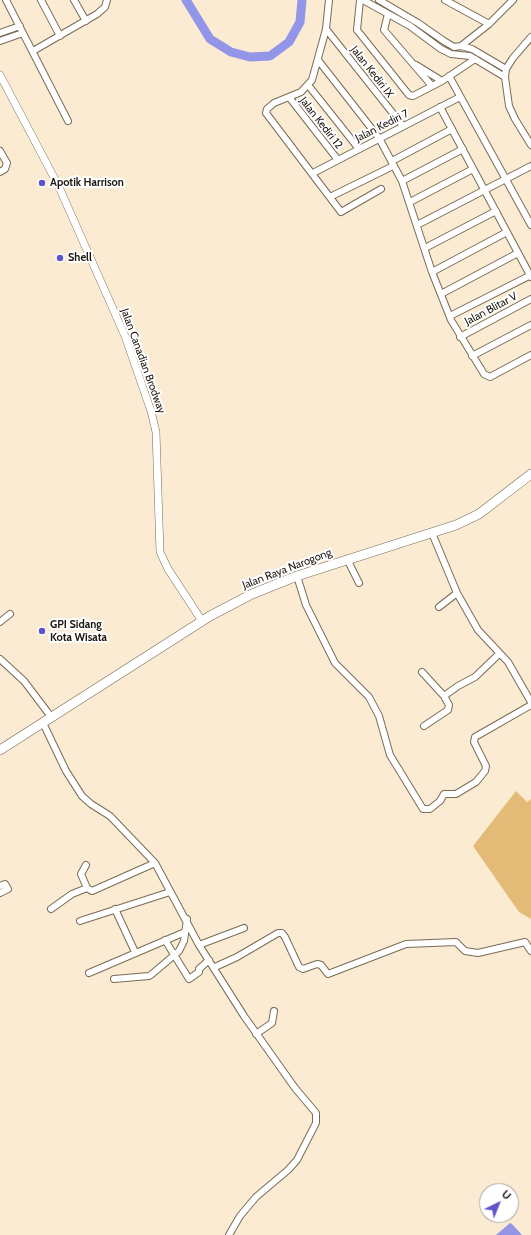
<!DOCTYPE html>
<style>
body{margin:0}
#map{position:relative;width:531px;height:1235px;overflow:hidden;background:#faebd2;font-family:Cabin,sans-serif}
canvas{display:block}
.north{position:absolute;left:479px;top:1183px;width:40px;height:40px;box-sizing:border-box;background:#fff;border:1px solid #a5a39f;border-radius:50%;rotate:43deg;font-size:11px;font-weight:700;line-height:16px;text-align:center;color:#1e1810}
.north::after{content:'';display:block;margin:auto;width:14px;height:18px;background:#5e55cd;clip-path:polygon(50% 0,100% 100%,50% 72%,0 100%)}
</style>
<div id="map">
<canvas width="531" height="1235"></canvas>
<div class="north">U</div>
</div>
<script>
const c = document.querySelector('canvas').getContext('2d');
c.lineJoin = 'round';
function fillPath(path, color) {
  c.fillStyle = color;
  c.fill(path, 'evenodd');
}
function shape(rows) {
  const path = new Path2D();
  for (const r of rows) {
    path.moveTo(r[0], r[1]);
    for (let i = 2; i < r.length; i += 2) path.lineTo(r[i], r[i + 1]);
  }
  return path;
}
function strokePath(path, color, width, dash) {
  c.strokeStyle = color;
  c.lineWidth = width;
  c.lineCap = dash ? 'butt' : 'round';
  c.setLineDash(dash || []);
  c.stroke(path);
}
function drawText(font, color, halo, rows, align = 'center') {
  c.font = font + ' Cabin,sans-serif';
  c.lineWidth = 4;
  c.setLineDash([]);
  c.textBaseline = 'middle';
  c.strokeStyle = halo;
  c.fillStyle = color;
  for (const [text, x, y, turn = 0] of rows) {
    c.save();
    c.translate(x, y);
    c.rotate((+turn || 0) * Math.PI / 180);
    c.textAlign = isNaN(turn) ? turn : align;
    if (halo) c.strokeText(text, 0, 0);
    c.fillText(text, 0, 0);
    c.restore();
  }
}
fillPath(shape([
 [516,791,527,802,531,799,531,919,519,912,473,846]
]), '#e3bb77');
fillPath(shape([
 [510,1223,512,1224,522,1235,496,1235]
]), '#9395e8');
strokePath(shape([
 [186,0,210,39,231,52,250,57,270,56,289,42,300,22,302,0]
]), '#9395e8', 9);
const minor = shape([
 [6,0,68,121],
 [41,0,60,36],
 [74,0,86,21],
 [329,0,326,29,312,80,301,92,274,103,267,109,266,113,341,212,381,189],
 [360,0,357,30,409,95,413,96,442,81,475,59],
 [363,0,410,26,441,49,451,54,470,56,505,77],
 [379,0,418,23,444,41,454,47,461,46,472,49,506,69],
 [445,0,489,24],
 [388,14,384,30,432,86],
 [326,29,403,126],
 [0,33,20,26],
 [531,37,513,58,506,69,505,77,509,106,515,119,531,145],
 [0,41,23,33],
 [461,46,489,24,513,0],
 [33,51,97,14,105,7,107,0],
 [318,60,379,138,402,181,432,272,451,320,484,374,490,377,531,355],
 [416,65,442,81],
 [449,76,531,225],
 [308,85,359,149],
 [289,97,338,160],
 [440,107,531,277],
 [0,151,7,163,5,169,0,172],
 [392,161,452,129],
 [313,173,460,97],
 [402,181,463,149],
 [330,197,393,166],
 [410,202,473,169],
 [417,225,531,166],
 [425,248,496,211],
 [432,272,507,232],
 [441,294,518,253],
 [450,316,531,275],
 [460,337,531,299],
 [472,356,531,325],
 [432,533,457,593,478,630,508,662,531,702],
 [347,559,359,583],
 [297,576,306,605,335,663,369,697,379,716,390,755,423,809,430,809,440,801,444,794,456,794,476,782,485,771,486,766,474,742,475,737,531,705],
 [439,607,457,593],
 [0,622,10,614],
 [0,659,24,681,52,718],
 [422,672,444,696,458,686,475,677,499,654],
 [43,723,66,771,82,796,91,804,110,816,155,863,199,945,244,1016,295,1088,316,1113,316,1123,297,1160,288,1170,256,1197,240,1216,229,1235],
 [424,726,448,710,449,705,444,696],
 [86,865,81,874,87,888,92,891,155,863],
 [0,886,5,884,8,889,0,893],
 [51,909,72,894,87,888],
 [115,909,135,952],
 [80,921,170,892],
 [165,940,189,979,199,972,199,969,209,960],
 [199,945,244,928],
 [215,967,237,957,278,933,282,933,285,937,299,967,303,969,317,964,321,965,328,974,406,944,456,942,465,951,478,953,525,942,531,951],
 [89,973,185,932],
 [114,979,149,976,152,974,179,951,184,941,187,919],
 [256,1034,272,1023,274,1011]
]);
const tertiary = shape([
 [0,75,59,187,125,336,151,411,156,432,160,552,168,569,202,621]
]);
const primary = shape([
 [0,750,210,616,252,594,297,576,456,525,479,514,531,474]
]);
strokePath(minor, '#796c56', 8);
strokePath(tertiary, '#796c56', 8);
strokePath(primary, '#796c56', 10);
strokePath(minor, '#fff', 6);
strokePath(tertiary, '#fff', 7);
strokePath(primary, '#fff', 9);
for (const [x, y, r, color] of [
 [42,183,4,"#5e55cd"],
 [60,258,4,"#5e55cd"],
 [42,631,4,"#5e55cd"]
]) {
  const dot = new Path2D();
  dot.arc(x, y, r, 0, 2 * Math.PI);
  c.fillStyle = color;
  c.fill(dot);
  strokePath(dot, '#fff', 1.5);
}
drawText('11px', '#1e1810', '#fff', [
 ["Jalan Kediri IX",372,72,52],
 ["Jalan Kediri 12",321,123,52],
 ["Jalan Kediri 7",382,126,-27],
 ["Jalan Blitar V",491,309,-28],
 ["Jalan Canadian Brodway",143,361,70],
 ["Jalan Raya Narogong",287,569,-21]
]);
drawText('bold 11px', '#1e1810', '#fff', [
 ["Apotik Harrison",50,183],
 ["Shell",68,258],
 ["GPI Sidang",50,625],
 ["Kota Wisata",50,638]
], 'left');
</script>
